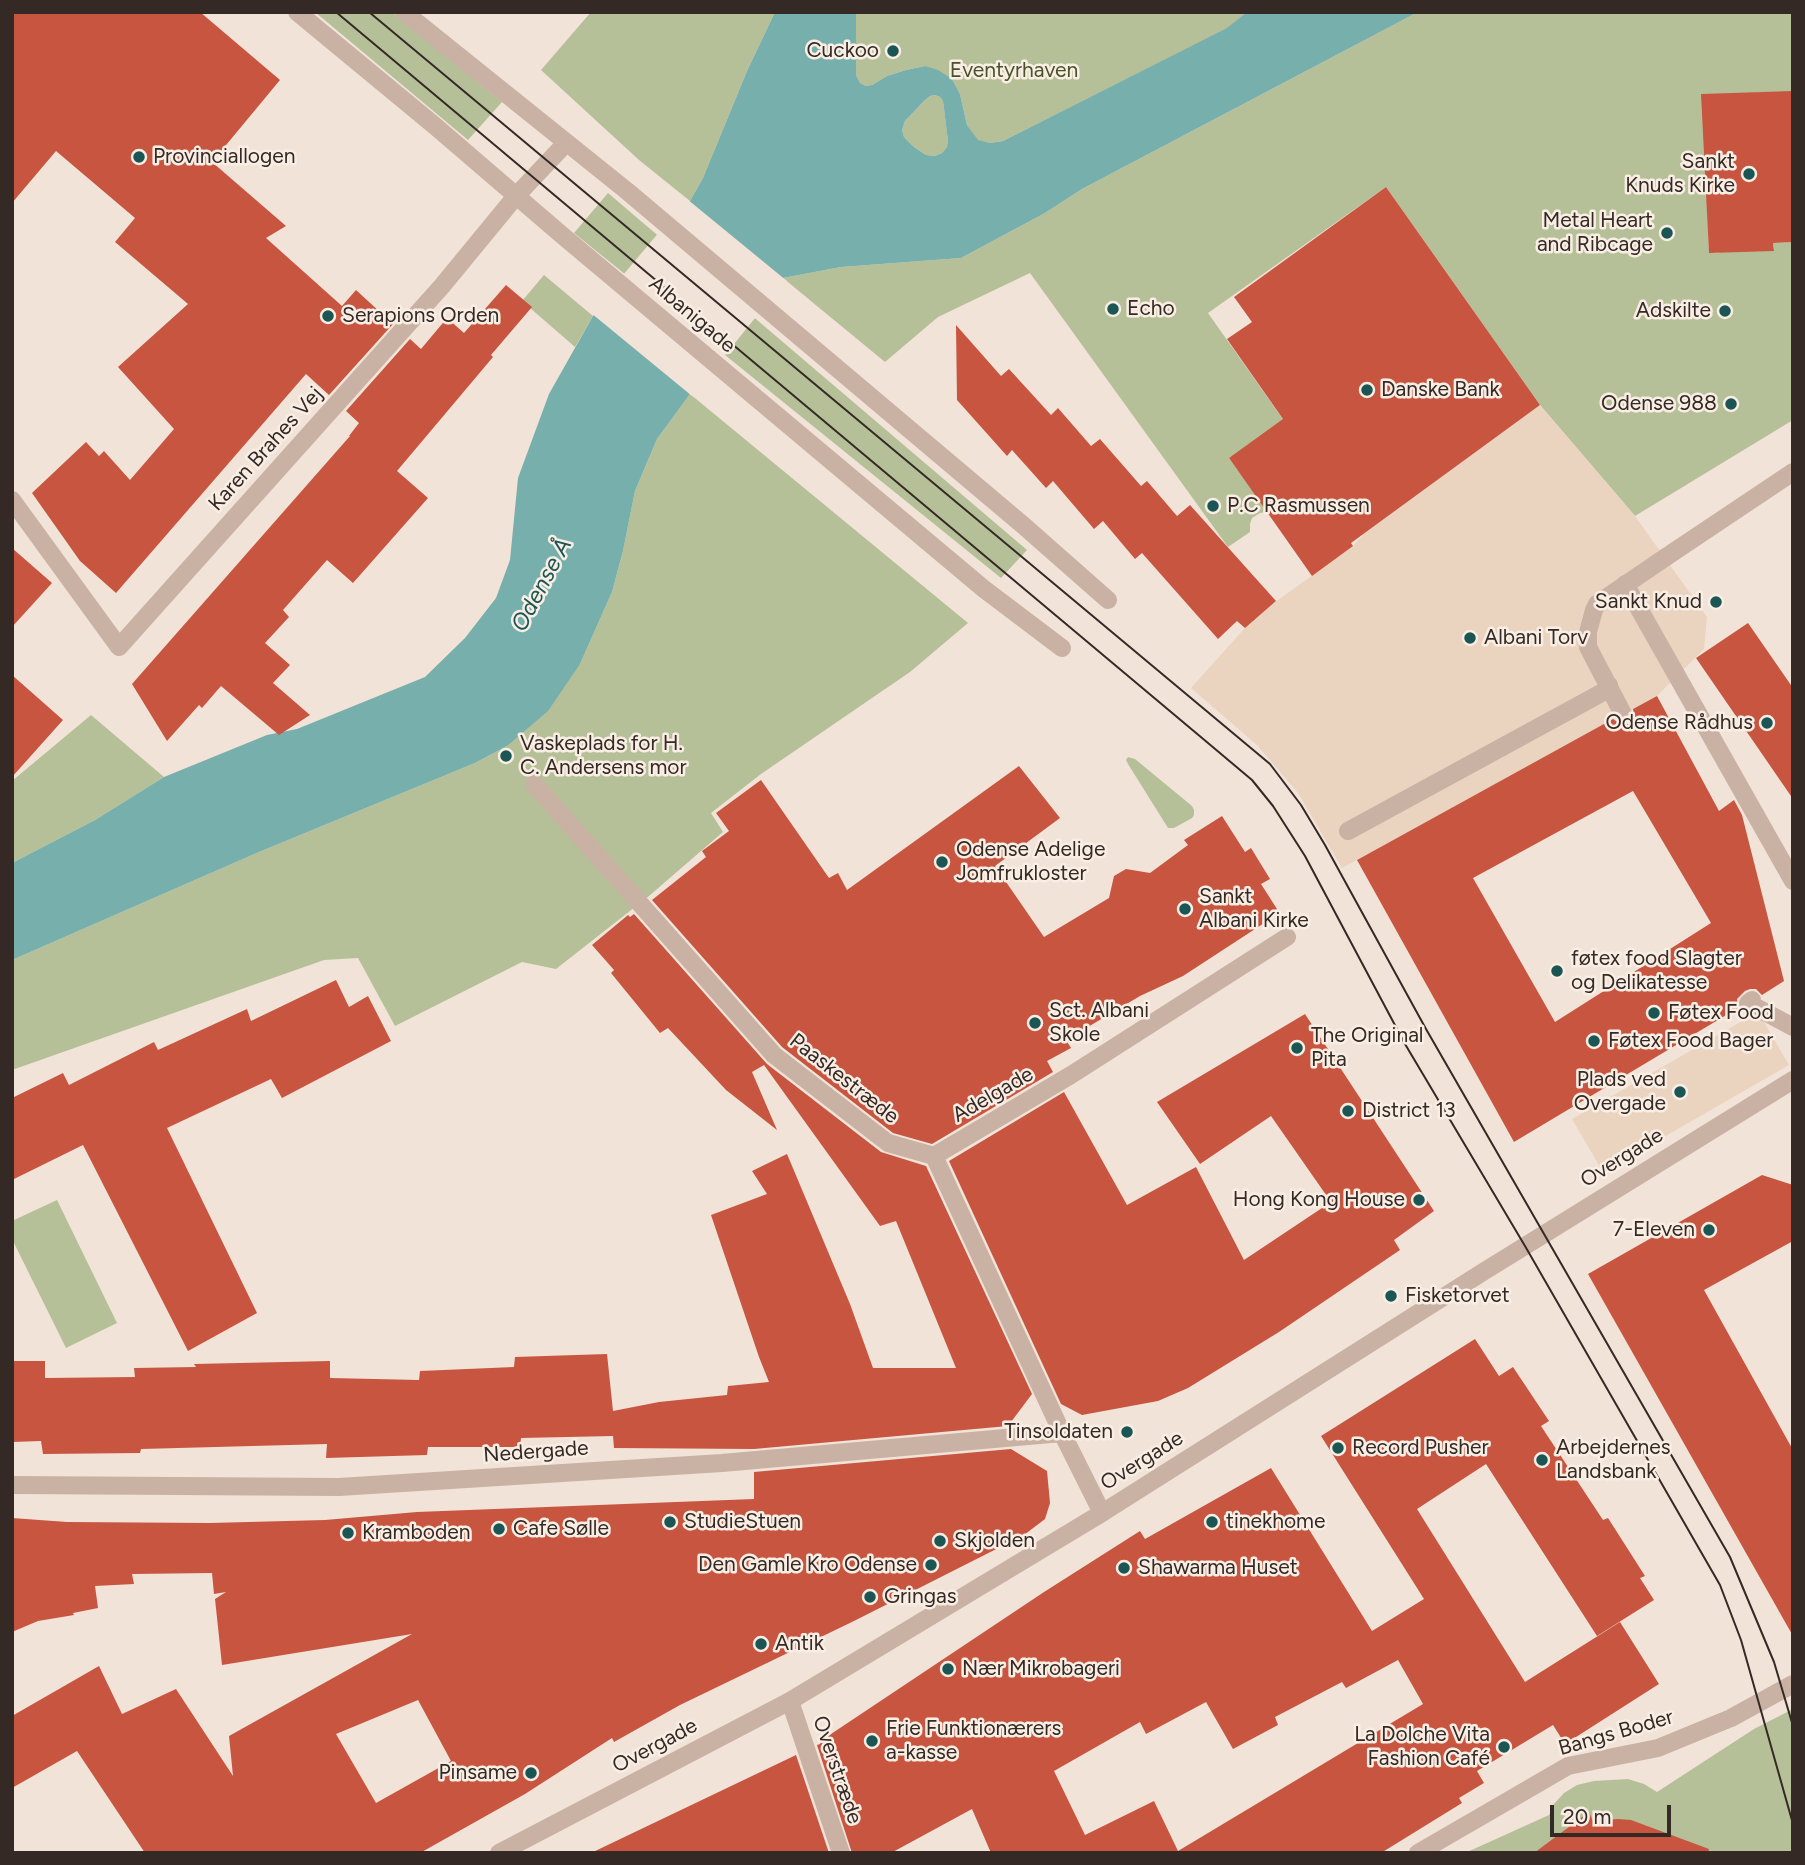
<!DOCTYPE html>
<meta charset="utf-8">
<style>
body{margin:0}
#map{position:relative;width:1805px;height:1865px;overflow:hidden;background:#f1e3d8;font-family:Figtree,sans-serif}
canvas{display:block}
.frame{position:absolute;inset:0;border:14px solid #352926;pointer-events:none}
.scale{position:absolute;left:1550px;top:1805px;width:121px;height:32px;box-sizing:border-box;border:4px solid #352926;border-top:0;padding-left:9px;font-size:21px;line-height:24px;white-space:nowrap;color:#352926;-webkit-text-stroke:5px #f9eee4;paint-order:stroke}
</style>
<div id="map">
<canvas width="1805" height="1865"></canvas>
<div class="frame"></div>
<div class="scale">20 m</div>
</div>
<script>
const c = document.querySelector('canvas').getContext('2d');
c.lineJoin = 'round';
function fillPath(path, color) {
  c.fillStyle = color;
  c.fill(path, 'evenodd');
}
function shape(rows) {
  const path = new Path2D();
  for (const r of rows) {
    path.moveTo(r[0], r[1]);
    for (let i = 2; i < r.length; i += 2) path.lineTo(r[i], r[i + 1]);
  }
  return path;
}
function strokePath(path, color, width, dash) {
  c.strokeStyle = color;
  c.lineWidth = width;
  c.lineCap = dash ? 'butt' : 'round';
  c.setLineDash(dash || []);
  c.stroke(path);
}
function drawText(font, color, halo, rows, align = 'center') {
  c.font = font + ' Figtree,sans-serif';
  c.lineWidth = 5;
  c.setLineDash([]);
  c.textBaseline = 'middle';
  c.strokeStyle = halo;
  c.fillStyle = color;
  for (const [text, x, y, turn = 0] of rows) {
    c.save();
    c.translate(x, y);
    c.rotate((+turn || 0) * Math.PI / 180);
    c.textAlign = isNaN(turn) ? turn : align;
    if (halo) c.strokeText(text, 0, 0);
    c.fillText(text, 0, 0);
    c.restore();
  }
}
fillPath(shape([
 [315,12,392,12,502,102,468,140],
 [591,12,775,12,747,71,703,178,690,201,639,160,541,70],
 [856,12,1247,12,1228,28,1003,141,990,143,978,141,967,125,960,94,952,79,925,66,906,70,887,76,872,85,866,86,860,83,856,75],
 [1418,12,1793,12,1791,99,1766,101,1765,92,1757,92,1707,200,1709,253,1719,253,1719,246,1774,250,1773,243,1793,242,1793,420,1635,516,1540,405,1386,187,1208,313,1287,425,1229,458,1259,500,1274,502,1268,512,1260,513,1252,518,1250,524,1250,532,1228,547,1030,273,938,317,885,362,783,278,841,267,961,258,1045,213,1082,189],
 [935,95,940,97,943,101,948,141,947,147,942,153,935,156,926,155,914,147,904,137,902,130,905,121,924,101,930,96],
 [608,193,1027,550,1001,578,574,233],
 [544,275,593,316,575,347,522,301],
 [690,394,968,623,910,672,761,774,711,813,723,832,649,896,556,969,522,962,395,1026,358,958,324,960,12,1070,12,960,259,852,475,763,507,746,580,664,612,592,623,551,635,491,657,439],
 [91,715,164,777,95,820,12,863,12,781],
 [1128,757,1135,759,1192,806,1194,810,1194,815,1192,818,1174,828,1168,828,1128,764,1126,760],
 [57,1200,117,1323,66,1348,12,1239,12,1221],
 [1793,1709,1793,1853,1465,1853,1549,1815,1553,1805,1564,1793,1577,1785,1594,1781,1628,1779,1644,1784,1657,1792,1754,1729]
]), '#b6c098');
fillPath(shape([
 [1540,405,1635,516,1707,617,1704,649,1657,696,1342,868,1298,793,1257,745,1191,688,1245,628,1274,603,1353,546,1365,533],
 [1758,1012,1789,1065,1603,1172,1572,1119]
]), '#ead3bf');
fillPath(shape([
 [775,12,856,12,856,75,860,83,866,86,872,85,887,76,906,70,925,66,938,70,952,79,960,94,967,125,978,140,990,143,1003,141,1227,28,1247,12,1418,12,1082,189,1045,213,961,258,841,267,783,278,690,394,657,439,635,491,623,551,612,592,580,664,548,711,507,746,475,763,259,852,12,960,12,863,95,820,164,777,267,735,297,729,425,677,465,638,496,598,510,560,518,478,549,394,593,316,690,201,703,178,747,71],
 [935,95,940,97,943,101,948,141,947,147,942,153,935,156,926,155,914,147,904,137,902,130,905,121,924,101,930,96]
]), '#77afac');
fillPath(shape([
 [687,199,787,281,785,281,692,396,591,313]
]), '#f1e3d8');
fillPath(shape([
 [12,12,200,12,280,80,212,162,286,226,266,238,342,306,356,290,393,324,329,395,306,374,116,593,80,561,32,493,86,442,99,456,104,451,130,480,174,429,118,367,188,304,115,242,135,218,56,151,12,203],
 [1793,91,1793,242,1773,243,1774,251,1709,253,1701,94],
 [1386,187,1540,405,1351,543,1353,546,1312,576,1229,458,1283,419,1227,339,1252,322,1234,297],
 [506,285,532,307,491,355,493,357,397,471,428,498,353,583,327,560,283,610,289,617,265,643,290,665,273,683,310,715,279,735,221,686,202,708,199,705,167,741,132,684,350,436,349,436,359,423,346,411,410,339,421,349,447,318,464,333],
 [956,325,1001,376,1009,369,1051,415,1058,408,1091,446,1100,439,1141,486,1147,481,1177,516,1190,505,1276,601,1245,628,1237,621,1218,639,1142,553,1135,559,1103,521,1094,529,1053,481,1046,488,1012,450,1007,456,957,400],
 [12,548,52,583,12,627],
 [1748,623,1793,688,1793,799,1696,658],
 [12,675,63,720,12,777],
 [1657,696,1719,811,1734,800,1742,815,1784,981,1762,995,1756,989,1750,989,1745,991,1737,999,1738,1008,1514,1142,1357,860,1613,719,1622,725,1629,724,1634,715,1633,709],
 [1633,791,1711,923,1555,1022,1473,878],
 [1019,766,1060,818,995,866,1044,937,1109,898,1114,876,1126,869,1150,873,1188,845,1184,840,1222,816,1245,852,1251,848,1270,879,1261,884,1277,909,1272,912,1275,916,1183,976,1140,996,1066,1040,1071,1048,1047,1061,1053,1072,932,1144,893,1133,782,1047,652,900,706,857,702,851,729,831,716,813,761,780,829,878,838,873,847,890],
 [634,914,767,1064,881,1152,926,1166,1032,1394,1008,1426,754,1449,614,1448,613,1436,521,1438,520,1447,428,1447,427,1455,326,1458,327,1444,141,1449,140,1453,43,1454,41,1441,12,1442,12,1361,45,1361,45,1378,135,1377,134,1368,196,1367,194,1364,330,1361,330,1378,419,1380,420,1371,514,1367,515,1357,607,1354,613,1411,659,1402,727,1395,728,1386,769,1382,759,1357,711,1215,767,1194,752,1171,787,1154,850,1304,873,1368,956,1368,896,1221,880,1226,764,1065,752,1072,777,1130,726,1090,668,1028,660,1033,611,973,614,970,592,945,628,915,630,917],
 [336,980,349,1007,368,996,391,1041,282,1098,271,1079,167,1128,257,1313,188,1351,83,1145,12,1180,12,1098,63,1073,69,1085,154,1042,158,1050,247,1009,251,1021],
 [1305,1014,1434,1211,1394,1240,1400,1250,1279,1332,1188,1388,1158,1401,1082,1415,1061,1404,949,1161,1064,1092,1127,1205,1196,1167,1244,1260,1331,1202,1271,1116,1200,1164,1157,1102],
 [1762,1175,1793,1185,1793,1241,1704,1290,1793,1450,1793,1636,1588,1274],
 [1475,1339,1499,1376,1513,1367,1549,1421,1541,1426,1603,1520,1608,1518,1645,1576,1640,1578,1654,1600,1597,1636,1486,1464,1417,1509,1525,1682,1620,1622,1659,1684,1565,1744,1553,1725,1477,1771,1484,1783,1459,1798,1462,1803,1381,1853,991,1853,972,1809,891,1853,852,1853,817,1745,820,1744,822,1740,1044,1592,1140,1531,1145,1539,1271,1468,1372,1631,1424,1599,1321,1436],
 [1398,1660,1423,1704,1178,1851,1154,1801,1085,1835,1054,1771,1140,1722,1146,1734,1206,1702,1233,1749,1278,1725,1275,1717,1342,1682,1346,1688],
 [1011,1449,1047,1471,1050,1503,1045,1519,1024,1535,854,1621,680,1705,614,1742,612,1738,525,1794,420,1853,145,1853,77,1751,12,1788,12,1716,99,1666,122,1714,176,1689,233,1776,229,1736,412,1634,222,1665,215,1599,226,1592,214,1594,212,1573,132,1574,134,1584,95,1586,98,1608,73,1613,74,1615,38,1621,12,1632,12,1518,67,1522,210,1523,325,1520,417,1512,754,1499,754,1472],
 [418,1700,451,1761,376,1803,336,1734],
 [796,1755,829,1853,591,1853],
 [1589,1812,1593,1821,1618,1819,1631,1820,1709,1849,1708,1853,1534,1853]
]), '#c85540');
strokePath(shape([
 [1625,584,1793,881],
 [1623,714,1588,647,1588,632,1594,610,1597,604,1666,557],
 [534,784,774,1055,888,1143,934,1156],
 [1348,831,1605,691,1609,685],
 [1752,1000,1748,1003,1793,1027],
 [1102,1513,1483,1272,1793,1080],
 [790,1701,841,1853],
 [1418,1853,1568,1766,1658,1748,1731,1718,1793,1684]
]), '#c9b2a4', 18);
strokePath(shape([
 [297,12,435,126,563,236,984,589,1062,648],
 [404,12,627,191,1024,526,1108,600],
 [12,500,119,647,442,286,516,196,566,143],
 [1666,557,1793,472],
 [12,1485,339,1487,722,1463,1062,1433],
 [499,1853,790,1701,1102,1513,1062,1433,934,1156,1071,1075,1287,937]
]), '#c9b2a4', 18);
strokePath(shape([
 [336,12,1208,743,1252,780,1273,806,1305,856,1405,1044,1525,1246,1720,1585,1741,1640,1793,1824],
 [369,12,1270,764,1301,805,1325,845,1426,1029,1730,1557,1774,1662,1793,1726]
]), '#352926', 2);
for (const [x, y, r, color] of [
 [893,51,7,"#1b5655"],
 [139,157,7,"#1b5655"],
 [1749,174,7,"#1b5655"],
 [1667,233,7,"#1b5655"],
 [1113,309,7,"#1b5655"],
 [1725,311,7,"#1b5655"],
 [328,316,7,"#1b5655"],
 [1367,390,7,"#1b5655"],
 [1731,404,7,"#1b5655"],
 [1213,506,7,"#1b5655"],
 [1716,602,7,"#1b5655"],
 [1470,638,7,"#1b5655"],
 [1767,723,7,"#1b5655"],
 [506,756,7,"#1b5655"],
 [942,862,7,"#1b5655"],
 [1185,909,7,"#1b5655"],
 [1557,971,7,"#1b5655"],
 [1654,1013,7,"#1b5655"],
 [1035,1023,7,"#1b5655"],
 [1594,1041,7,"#1b5655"],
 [1297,1048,7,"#1b5655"],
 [1680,1092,7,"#1b5655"],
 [1348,1111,7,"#1b5655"],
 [1419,1200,7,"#1b5655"],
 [1709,1230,7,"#1b5655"],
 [1391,1296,7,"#1b5655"],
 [1127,1432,7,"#1b5655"],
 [1338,1448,7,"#1b5655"],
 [1542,1460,7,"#1b5655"],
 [670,1522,7,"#1b5655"],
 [1212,1522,7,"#1b5655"],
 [499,1529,7,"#1b5655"],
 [348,1533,7,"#1b5655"],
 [940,1541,7,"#1b5655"],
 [931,1565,7,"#1b5655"],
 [1124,1568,7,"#1b5655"],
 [870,1597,7,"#1b5655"],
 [761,1644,7,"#1b5655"],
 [948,1669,7,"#1b5655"],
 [872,1741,7,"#1b5655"],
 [1504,1747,7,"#1b5655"],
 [531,1773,7,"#1b5655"]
]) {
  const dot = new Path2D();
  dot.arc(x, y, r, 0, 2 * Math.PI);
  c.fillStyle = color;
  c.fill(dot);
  strokePath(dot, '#f9eee4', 2.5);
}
drawText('21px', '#352926', '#f9eee4', [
 ["Cuckoo",879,51,"right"],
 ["Provinciallogen",153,157],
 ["Sankt",1735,162,"right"],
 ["Knuds Kirke",1735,186,"right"],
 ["Metal Heart",1653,221,"right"],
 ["and Ribcage",1653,245,"right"],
 ["Echo",1127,309],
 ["Adskilte",1711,311,"right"],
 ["Serapions Orden",342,316],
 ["Danske Bank",1381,390],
 ["Odense 988",1717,404,"right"],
 ["P.C Rasmussen",1227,506],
 ["Sankt Knud",1702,602,"right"],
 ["Albani Torv",1484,638],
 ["Odense Rådhus",1753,723,"right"],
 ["Vaskeplads for H.",520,744],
 ["C. Andersens mor",520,768],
 ["Odense Adelige",956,850],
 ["Jomfrukloster",956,874],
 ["Sankt",1199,897],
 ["Albani Kirke",1199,921],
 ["føtex food Slagter",1571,959],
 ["og Delikatesse",1571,983],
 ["Sct. Albani",1049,1011],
 ["Skole",1049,1035],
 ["Føtex Food",1668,1013],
 ["The Original",1311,1036],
 ["Pita",1311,1060],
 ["Føtex Food Bager",1608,1041],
 ["Plads ved",1666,1080,"right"],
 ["Overgade",1666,1104,"right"],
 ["District 13",1362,1111],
 ["Hong Kong House",1405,1200,"right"],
 ["7-Eleven",1695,1230,"right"],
 ["Fisketorvet",1405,1296],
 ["Tinsoldaten",1113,1432,"right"],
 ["Record Pusher",1352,1448],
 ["Arbejdernes",1556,1448],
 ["Landsbank",1556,1472],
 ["StudieStuen",684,1522],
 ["tinekhome",1226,1522],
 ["Cafe Sølle",513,1529],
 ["Kramboden",362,1533],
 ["Skjolden",954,1541],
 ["Den Gamle Kro Odense",917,1565,"right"],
 ["Shawarma Huset",1138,1568],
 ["Gringas",884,1597],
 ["Antik",775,1644],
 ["Nær Mikrobageri",962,1669],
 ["Frie Funktionærers",886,1729],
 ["a-kasse",886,1753],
 ["La Dolche Vita",1490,1735,"right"],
 ["Fashion Café",1490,1759,"right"],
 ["Pinsame",517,1773,"right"]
], 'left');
drawText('21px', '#485329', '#f9eee4', [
 ["Eventyrhaven",1014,71]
]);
drawText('21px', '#352926', '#f9eee4', [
 ["Albanigade",692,315,40],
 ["Karen Brahes Vej",266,449,-48],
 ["Paaskestræde",844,1079,38],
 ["Adelgade",993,1095,-30],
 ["Overgade",1622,1158,-32],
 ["Nedergade",536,1452,-4],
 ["Overgade",1142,1461,-32],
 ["Bangs Boder",1616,1733,-16],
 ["Overgade",655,1746,-28],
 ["Overstræde",837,1770,71]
]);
drawText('italic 23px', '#1b5655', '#f9eee4', [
 ["Odense Å",542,585,-62]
]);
</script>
